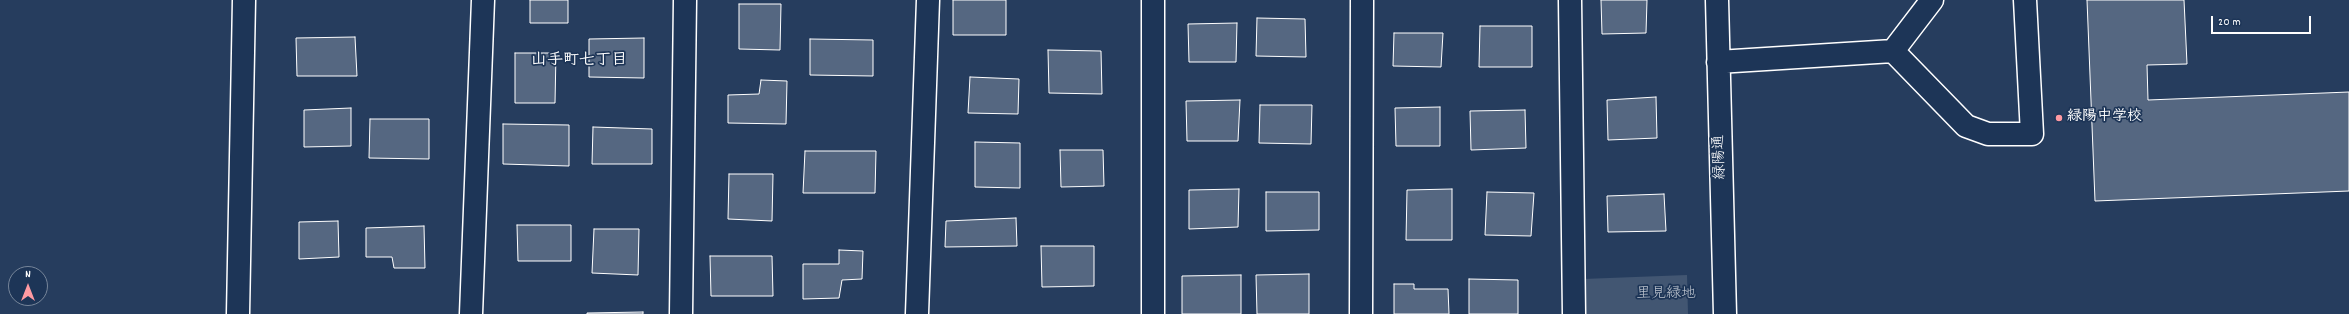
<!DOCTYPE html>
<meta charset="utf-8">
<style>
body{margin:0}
#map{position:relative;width:2349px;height:314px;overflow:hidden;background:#263d5e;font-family:Dekko,sans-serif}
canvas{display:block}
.north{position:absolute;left:8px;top:266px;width:40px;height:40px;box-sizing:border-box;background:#1d3557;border:1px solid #77869a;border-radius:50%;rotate:0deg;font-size:11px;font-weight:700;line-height:16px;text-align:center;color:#fff}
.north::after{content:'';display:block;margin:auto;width:14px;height:18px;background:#ff9aa2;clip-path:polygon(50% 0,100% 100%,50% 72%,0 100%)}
.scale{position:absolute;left:2211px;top:16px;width:100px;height:18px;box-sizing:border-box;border:2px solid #fff;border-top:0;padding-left:5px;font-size:12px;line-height:14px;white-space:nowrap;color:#fff;-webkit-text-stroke:3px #1d3557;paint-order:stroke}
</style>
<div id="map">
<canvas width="2349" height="314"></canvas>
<div class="north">N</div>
<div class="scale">20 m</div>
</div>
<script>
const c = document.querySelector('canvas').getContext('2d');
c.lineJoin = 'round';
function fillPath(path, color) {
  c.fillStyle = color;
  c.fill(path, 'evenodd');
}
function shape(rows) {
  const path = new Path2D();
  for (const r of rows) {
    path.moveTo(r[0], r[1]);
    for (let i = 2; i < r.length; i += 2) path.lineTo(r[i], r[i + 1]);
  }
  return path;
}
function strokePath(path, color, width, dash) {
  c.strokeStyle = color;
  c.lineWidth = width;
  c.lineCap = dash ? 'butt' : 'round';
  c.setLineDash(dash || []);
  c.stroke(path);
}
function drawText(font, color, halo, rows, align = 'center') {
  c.font = font + ' Dekko,"Klee One",sans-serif';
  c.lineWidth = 3.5;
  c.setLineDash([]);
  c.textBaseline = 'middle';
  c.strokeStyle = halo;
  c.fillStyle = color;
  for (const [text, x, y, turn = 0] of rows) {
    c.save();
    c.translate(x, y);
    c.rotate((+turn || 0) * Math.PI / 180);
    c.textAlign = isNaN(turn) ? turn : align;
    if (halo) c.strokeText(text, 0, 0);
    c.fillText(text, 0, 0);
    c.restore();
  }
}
fillPath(shape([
 [1687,275,1688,314,1581,314,1583,279]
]), '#425672');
const building = shape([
 [530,0,568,0,568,23,530,23,530,0],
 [953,0,1006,0,1006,35,953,35,953,0],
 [1601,0,1647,0,1646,33,1602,34,1601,0],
 [2087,0,2184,0,2187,64,2147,65,2148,100,2349,92,2349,191,2095,201,2087,0],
 [739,4,781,4,780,50,739,49,739,4],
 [1257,18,1305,19,1306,57,1256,56,1257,18],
 [1237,23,1236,62,1189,62,1188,24,1237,23],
 [1480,26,1532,26,1532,67,1479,67,1480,26],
 [1394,33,1443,33,1441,67,1393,66,1394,33],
 [355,37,357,76,297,76,296,38,355,37],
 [644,38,644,78,589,77,589,39,644,38],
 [810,39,873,40,873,76,810,75,810,39],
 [1048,50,1101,51,1102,94,1049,93,1048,50],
 [515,53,556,53,555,103,515,103,515,53],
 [970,77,1019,79,1018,114,968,113,970,77],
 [761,80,787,81,786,124,728,123,728,95,759,94,761,80],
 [1656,97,1657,138,1608,140,1607,100,1656,97],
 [1240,100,1238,141,1187,141,1186,101,1240,100],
 [1260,105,1312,105,1311,144,1259,143,1260,105],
 [1440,107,1440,146,1396,146,1395,108,1440,107],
 [351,108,351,146,304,147,304,110,351,108],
 [1525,110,1526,148,1471,150,1470,111,1525,110],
 [370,119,429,119,429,159,369,158,370,119],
 [503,124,569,125,569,166,503,164,503,124],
 [593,127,652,129,652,164,592,164,593,127],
 [975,142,1020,143,1020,188,975,187,975,142],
 [1060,150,1103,150,1104,186,1061,187,1060,150],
 [805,151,876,151,875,193,803,193,805,151],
 [729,174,773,174,772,221,728,219,729,174],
 [1239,189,1238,227,1189,229,1189,190,1239,189],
 [1452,189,1452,240,1406,240,1407,190,1452,189],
 [1266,192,1319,192,1319,230,1266,231,1266,192],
 [1487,192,1534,193,1531,236,1485,235,1487,192],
 [1664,194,1666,231,1608,232,1607,196,1664,194],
 [1016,218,1017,246,945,247,946,221,1016,218],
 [338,221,339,257,299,259,299,222,338,221],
 [517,225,571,225,571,261,518,261,517,225],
 [424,226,425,268,394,268,392,257,366,257,366,228,424,226],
 [594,229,639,229,638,275,592,273,594,229],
 [1041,246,1094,246,1094,286,1042,287,1041,246],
 [839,250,863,251,862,279,842,280,839,298,803,299,803,264,839,264,839,250],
 [710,256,772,256,773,296,711,296,710,256],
 [1309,274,1309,314,1257,314,1256,275,1309,274],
 [1241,275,1241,314,1182,314,1182,276,1241,275],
 [1469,279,1518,280,1518,314,1469,314,1469,279],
 [1394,284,1414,284,1414,289,1448,289,1449,314,1394,314,1394,284],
 [643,312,643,314,587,314,587,313,643,312]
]);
fillPath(building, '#556781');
strokePath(building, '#fff', 1);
const minor = shape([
 [1153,0,1153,314],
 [1570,0,1574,314],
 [1717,0,1725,314],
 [1893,51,1932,0],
 [1718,62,1893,51,1966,126,1988,134,2032,134,2025,0],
 [238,314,244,0],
 [471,314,483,0],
 [681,314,685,0],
 [917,314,928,0],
 [1361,314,1362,0]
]);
strokePath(minor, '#fff', 25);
strokePath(minor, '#1d3557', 22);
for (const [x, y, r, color] of [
 [2059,118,4,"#ff9aa2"]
]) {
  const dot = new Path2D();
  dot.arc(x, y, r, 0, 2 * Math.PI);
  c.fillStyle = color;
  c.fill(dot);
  strokePath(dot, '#1d3557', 1.5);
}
drawText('bold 15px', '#fff', '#1d3557', [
 ["緑陽中学校",2067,118]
], 'left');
drawText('15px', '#fff', '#1d3557', [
 ["緑陽通",1721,157,-92]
]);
drawText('15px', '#bdc4ce', '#1d3557', [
 ["里見緑地",1666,295]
]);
drawText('bold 16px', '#fff', '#1d3557', [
 ["山手町七丁目",579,62]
]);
</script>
